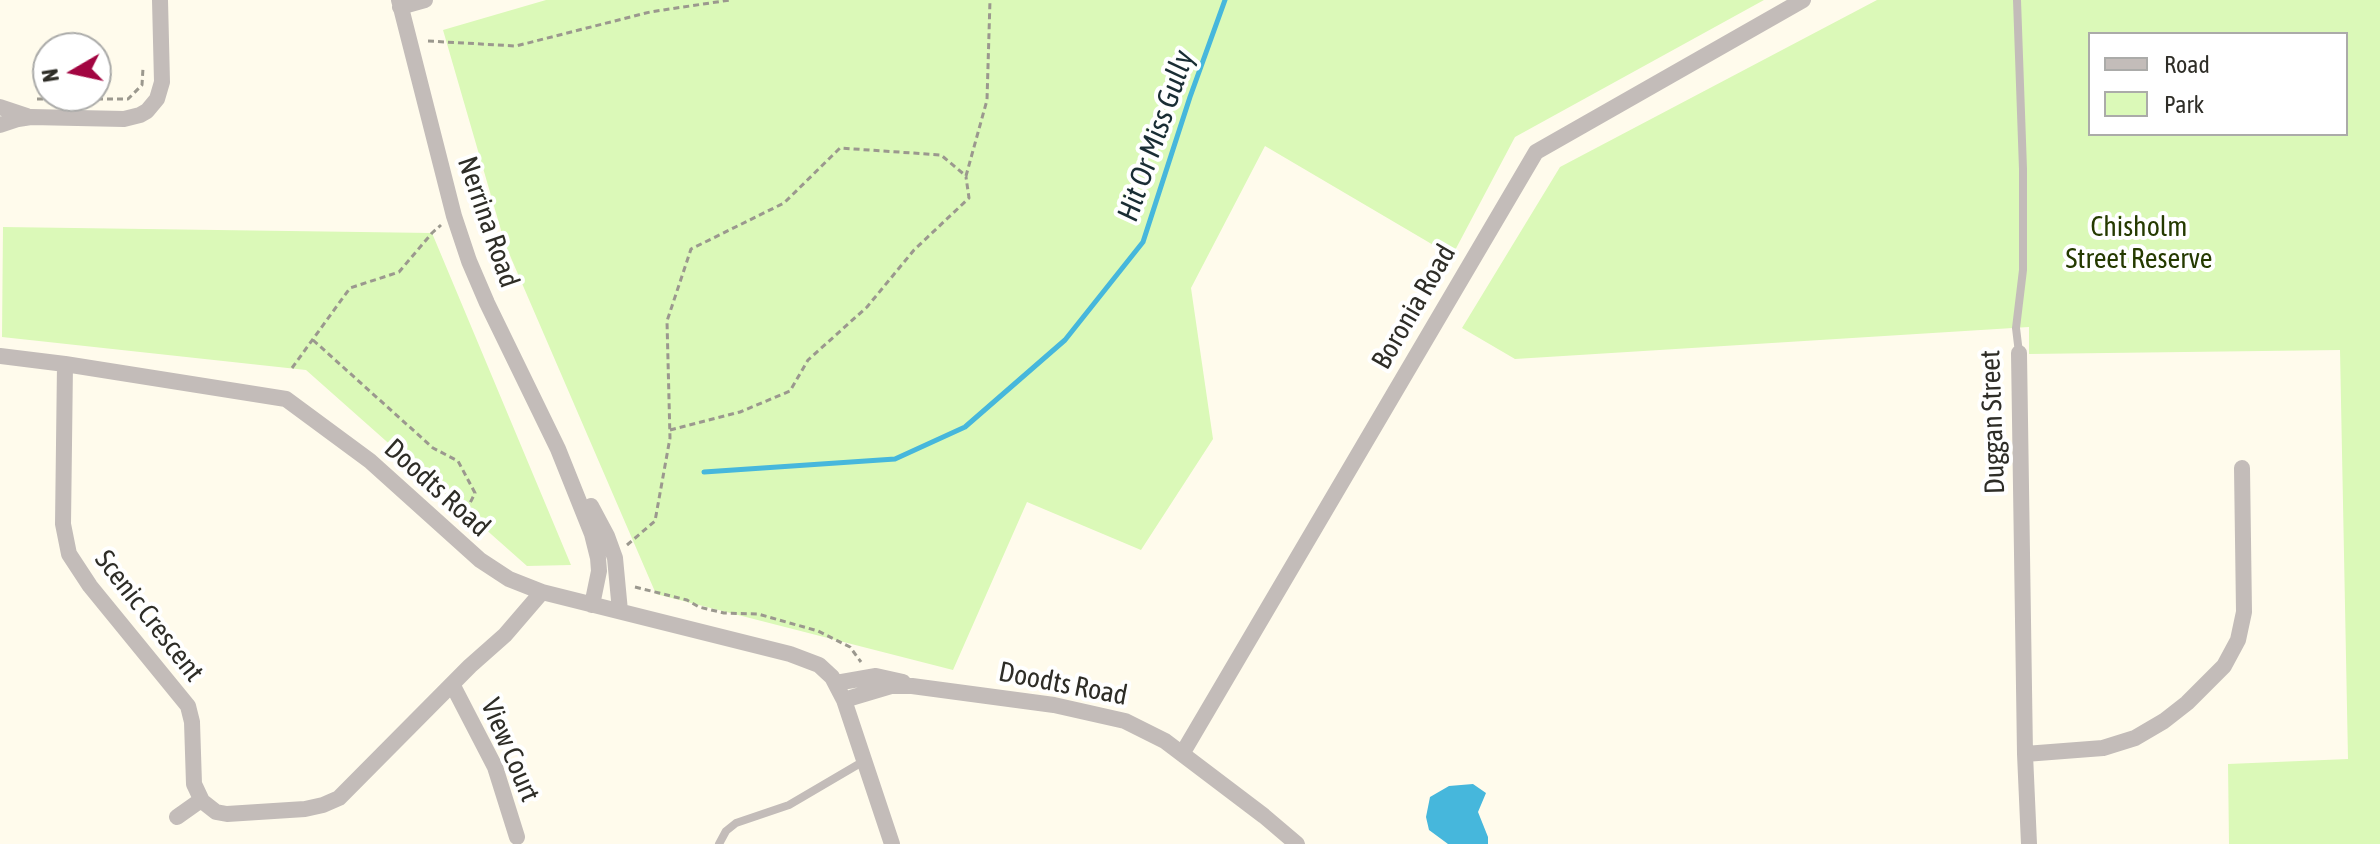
<!DOCTYPE html>
<style>
body{margin:0}
#map{position:relative;width:2380px;height:844px;overflow:hidden;background:#fffbec;font-family:"Asap Condensed",sans-serif}
canvas{display:block}
.legend{position:absolute;left:2088px;top:32px;width:260px;height:104px;box-sizing:border-box;background:#fff;border:2px solid #ababa9;margin:0;padding:10px 14px;list-style:none;font-size:24px;color:#2e2d27}
.legend li{display:flex;align-items:center;gap:16px;height:40px}
.legend b{width:40px;border:2px solid #ababa9}
.north{position:absolute;left:32px;top:32px;width:80px;height:80px;box-sizing:border-box;background:#fff;border:2px solid #ababa9;border-radius:50%;rotate:261deg;font-size:22px;font-weight:700;line-height:32px;text-align:center;color:#2e2d27}
.north::after{content:'';display:block;margin:auto;width:28px;height:36px;background:#a20541;clip-path:polygon(50% 0,100% 100%,50% 72%,0 100%)}
</style>
<div id="map">
<canvas width="2380" height="844"></canvas>
<ul class="legend">
<li><b style="height:10px;background:#c3bcb9"></b>Road</li>
<li><b style="height:22px;background:#dbf9b8"></b>Park</li>
</ul>
<div class="north">N</div>
</div>
<script>
const c = document.querySelector('canvas').getContext('2d');
c.lineJoin = 'round';
function fillPath(path, color) {
  c.fillStyle = color;
  c.fill(path, 'evenodd');
}
function shape(rows) {
  const path = new Path2D();
  for (const r of rows) {
    path.moveTo(r[0], r[1]);
    for (let i = 2; i < r.length; i += 2) path.lineTo(r[i], r[i + 1]);
  }
  return path;
}
function strokePath(path, color, width, dash) {
  c.strokeStyle = color;
  c.lineWidth = width;
  c.lineCap = dash ? 'butt' : 'round';
  c.setLineDash(dash || []);
  c.stroke(path);
}
function drawText(font, color, halo, rows, align = 'center') {
  c.font = font + ' "Asap Condensed",sans-serif';
  c.lineWidth = 8;
  c.setLineDash([]);
  c.textBaseline = 'middle';
  c.strokeStyle = halo;
  c.fillStyle = color;
  for (const [text, x, y, turn = 0] of rows) {
    c.save();
    c.translate(x, y);
    c.rotate((+turn || 0) * Math.PI / 180);
    c.textAlign = isNaN(turn) ? turn : align;
    if (halo) c.strokeText(text, 0, 0);
    c.fillText(text, 0, 0);
    c.restore();
  }
}
fillPath(shape([
 [546,0,1764,0,1515,137,1452,256,1265,146,1191,288,1213,439,1141,550,1027,502,953,670,656,594,505,244,443,30],
 [1877,0,2380,0,2380,844,2229,844,2228,764,2348,759,2340,350,2029,354,2029,327,1515,359,1462,328,1560,167],
 [2090,34,2346,34,2346,134,2090,134],
 [3,227,432,233,571,565,527,566,306,370,2,337]
]), '#dbf9b8');
fillPath(shape([
 [1473,784,1486,793,1478,812,1488,837,1488,844,1448,844,1429,830,1426,817,1430,797,1449,786]
]), '#46b7dc');
strokePath(shape([
 [704,472,895,459,965,427,1065,340,1143,242,1190,97,1225,0]
]), '#46b7dc', 5);
strokePath(shape([
 [428,41,516,46,650,12,730,0],
 [37,99,128,99,142,85,143,68],
 [313,340,433,448,458,461,475,493,466,511],
 [292,368,350,288,399,272,432,233,441,225],
 [670,430,740,412,790,391,808,360,867,307,914,250,969,198,966,177],
 [627,545,655,521,670,438,667,321,691,249,784,203,840,148,941,155,966,176,987,100,990,0],
 [635,587,687,600,699,607,724,613,758,614,818,631,850,647,861,662]
]), '#9b988e', 3, [6, 4]);
strokePath(shape([
 [2017,0,2023,169,2023,270,2016,328,2019,353],
 [719,844,726,831,736,823,789,805,864,761]
]), '#c3bcb9', 8);
strokePath(shape([
 [399,0,454,216,469,261,487,303,558,449,592,534,598,558,599,571,592,605],
 [400,7,425,0],
 [0,107,27,116],
 [0,125,18,119,31,117,124,119,140,115,147,111,157,99,162,82,160,0],
 [2019,353,2025,754,2029,844],
 [0,356,65,364,286,399,370,461,480,560,509,579,542,592,790,654,819,665,832,677,844,700,892,844],
 [65,364,63,524,69,554,90,586,188,706,192,722,194,784,202,801,216,812,227,814,305,809,323,805,339,798,470,666,505,635,542,592],
 [591,506,607,536,615,558,620,611],
 [836,683,876,676,903,682],
 [452,684,495,767,517,837],
 [844,700,891,686,912,686,1054,705,1125,721,1165,741,1264,816,1297,844],
 [1182,754,1536,152,1803,0],
 [2025,754,2103,748,2135,738,2164,721,2187,703,2224,666,2238,640,2244,612,2242,468],
 [177,817,201,800]
]), '#c3bcb9', 16);
drawText('28px', '#2e2d27', '#fff', [
 ["Nerrina Road",488,222,71],
 ["Boronia Road",1414,307,-60],
 ["Duggan Street",1993,422,-92],
 ["Doodts Road",437,488,42],
 ["Scenic Crescent",149,616,52],
 ["Doodts Road",1063,684,11],
 ["View Court",510,750,67]
]);
drawText('28px', '#253a00', '#fff', [
 ["Chisholm",2139,227],
 ["Street Reserve",2139,259]
]);
drawText('italic 30px', '#192d34', '#fff', [
 ["Hit Or Miss Gully",1156,136,-71]
]);
</script>
